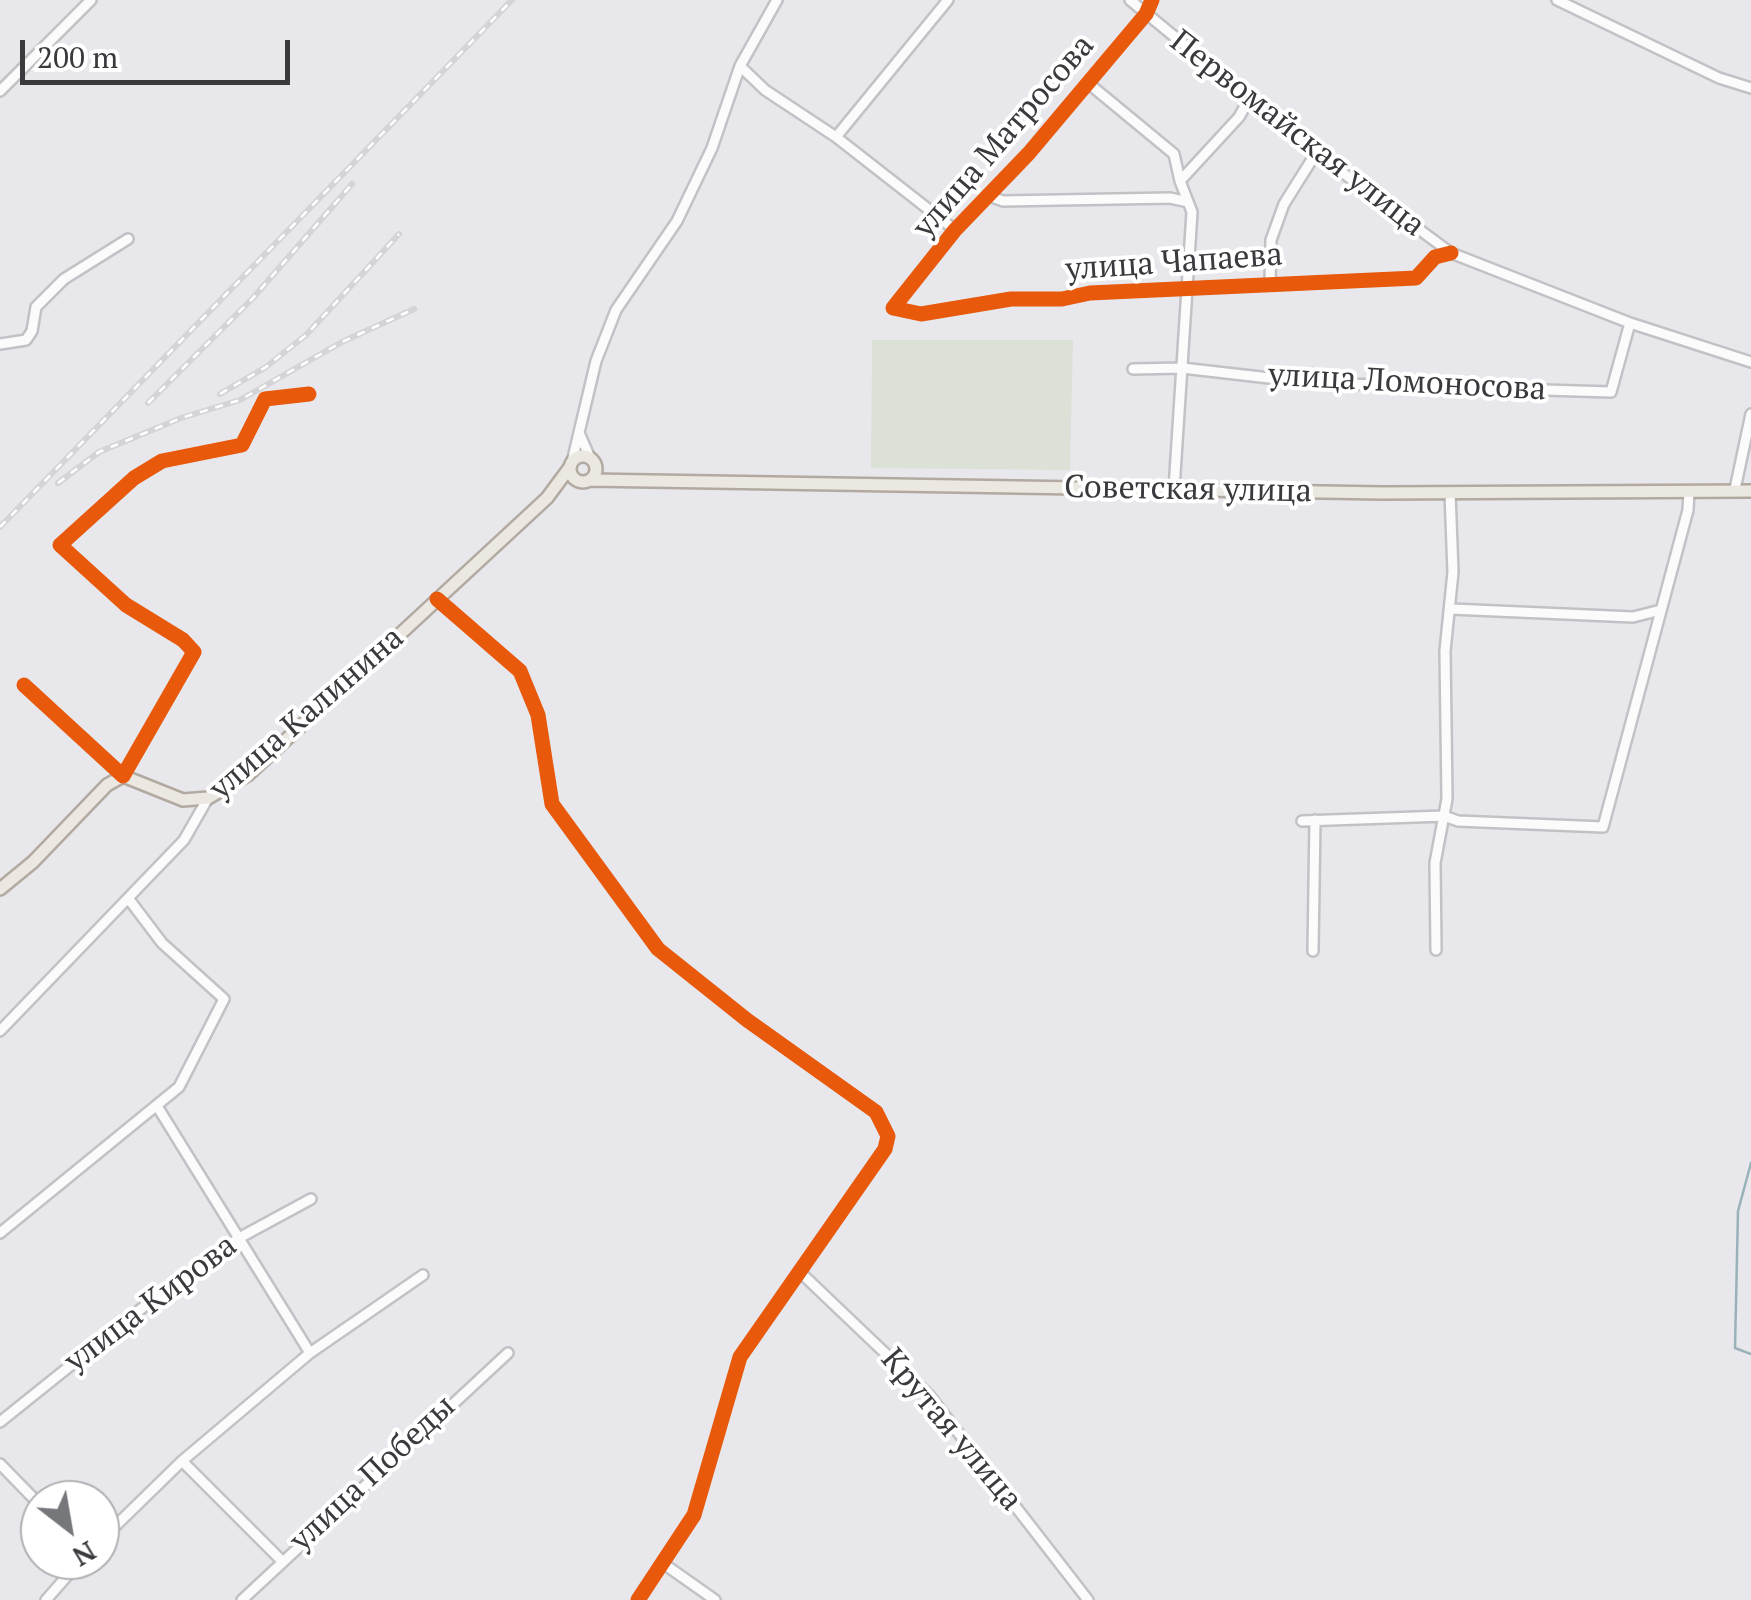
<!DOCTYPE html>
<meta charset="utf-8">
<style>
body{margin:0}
#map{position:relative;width:1751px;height:1600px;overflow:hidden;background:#e7e7ec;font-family:"PT Serif",serif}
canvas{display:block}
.north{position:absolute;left:20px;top:1480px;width:100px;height:100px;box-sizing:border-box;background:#fff;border:2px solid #b0b0b2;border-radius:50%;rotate:149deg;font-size:28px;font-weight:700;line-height:40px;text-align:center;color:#393a3e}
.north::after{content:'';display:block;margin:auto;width:35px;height:45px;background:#76777b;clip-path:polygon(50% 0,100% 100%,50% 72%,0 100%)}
.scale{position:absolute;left:20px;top:40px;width:270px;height:45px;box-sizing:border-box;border:5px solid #393a3e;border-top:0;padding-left:12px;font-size:30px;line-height:35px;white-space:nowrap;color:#393a3e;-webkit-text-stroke:8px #fff;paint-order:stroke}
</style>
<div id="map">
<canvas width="1751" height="1600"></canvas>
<div class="north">N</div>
<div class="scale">200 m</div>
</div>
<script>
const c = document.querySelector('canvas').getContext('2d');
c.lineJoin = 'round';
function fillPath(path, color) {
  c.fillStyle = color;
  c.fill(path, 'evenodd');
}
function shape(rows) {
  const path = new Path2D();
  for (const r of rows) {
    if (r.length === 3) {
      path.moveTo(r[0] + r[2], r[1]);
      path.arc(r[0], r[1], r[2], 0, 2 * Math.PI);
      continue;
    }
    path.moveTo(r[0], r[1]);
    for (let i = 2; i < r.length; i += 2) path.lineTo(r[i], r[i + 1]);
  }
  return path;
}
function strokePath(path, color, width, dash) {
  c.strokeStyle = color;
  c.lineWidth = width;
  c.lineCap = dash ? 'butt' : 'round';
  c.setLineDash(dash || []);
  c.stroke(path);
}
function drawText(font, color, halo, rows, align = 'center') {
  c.font = font + ' "PT Serif",serif';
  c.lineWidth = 8;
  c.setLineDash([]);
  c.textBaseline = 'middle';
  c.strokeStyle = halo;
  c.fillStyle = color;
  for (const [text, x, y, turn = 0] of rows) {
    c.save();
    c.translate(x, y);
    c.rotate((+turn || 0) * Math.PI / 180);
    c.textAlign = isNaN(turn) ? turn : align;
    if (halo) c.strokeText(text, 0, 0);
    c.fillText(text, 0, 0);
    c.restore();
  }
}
fillPath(shape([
 [872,340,1073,340,1070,470,871,468]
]), '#dbe1d7');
strokePath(shape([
 [1751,1163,1738,1211,1735,1348,1751,1354]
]), '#99b2ba', 2.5);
const minor = shape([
 [1130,0,1316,153,1451,253,1630,323,1751,362],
 [1152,0,1146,14,1029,153,955,230,893,308,921,314,1011,299,1062,299,1090,293,1416,278,1435,257,1451,253],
 [1557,0,1719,78,1751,88],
 [740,66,765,90,836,137,955,230],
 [1088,83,1174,154,1180,181],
 [0,91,91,0],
 [836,137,948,0],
 [989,196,1003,201,1170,198,1188,202],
 [1270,283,1271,240,1284,204,1316,153],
 [0,344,26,340,32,331,36,307,64,279,128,239],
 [1133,369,1182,368,1313,383,1611,392,1630,323],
 [580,435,590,458],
 [572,462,596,361,616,310,677,221,712,148,740,66,777,0],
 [1174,489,1192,212,1180,181,1239,117,1249,99],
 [1735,489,1751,414],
 [437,599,520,671,538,715,552,804,658,949,747,1020,876,1112,888,1136,885,1149,740,1357,694,1515,638,1600],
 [1451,609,1633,617,1661,610],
 [24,685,123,776,194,652,183,640,126,605,60,545,134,478,162,461,242,445,265,399,309,394],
 [1302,821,1444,816,1458,821,1603,827,1688,510,1689,491],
 [1436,950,1435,863,1447,799,1445,651,1453,572,1450,493],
 [1313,951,1315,820],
 [0,1031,184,840,208,798],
 [157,1106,310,1353],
 [0,1233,179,1087,224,999,162,943,128,898],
 [800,1272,929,1395,1088,1600],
 [0,1422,161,1293,239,1238,311,1199],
 [182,1461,281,1560],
 [0,1464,40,1505],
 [100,1541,182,1461,310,1353,423,1275],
 [664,1564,715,1600],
 [46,1600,81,1560],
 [242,1600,508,1353]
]);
const major = shape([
 [583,469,13],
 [590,480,1383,493,1751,491],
 [0,889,33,862,107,785,123,776,183,800,208,798,249,774,547,498,570,467]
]);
strokePath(minor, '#c2c2c6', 14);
strokePath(major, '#b2aaa0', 16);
strokePath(minor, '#fbfbfc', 9);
strokePath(major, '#ebe7e1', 11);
const rail = shape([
 [220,394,266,367,306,335,399,234],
 [148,403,253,298,352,184],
 [58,483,99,452,181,418,240,400,342,342,414,309],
 [0,527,512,0]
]);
strokePath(rail, '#d4d4d6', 6);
strokePath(rail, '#fff', 2.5, [8]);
strokePath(shape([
 [1152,0,1146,14,1029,153,955,230,893,308,921,314,1011,299,1062,299,1090,293,1416,278,1435,257,1451,253],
 [437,599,520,671,538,715,552,804,658,949,747,1020,876,1112,888,1136,885,1149,740,1357,694,1515,638,1600],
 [24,685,123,776,194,652,183,640,126,605,60,545,134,478,162,461,242,445,265,399,309,394]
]), '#e8590c', 15);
drawText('32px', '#393a3e', '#fff', [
 ["Первомайская улица",1297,134,38],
 ["улица Матросова",1004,137,-49],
 ["улица Чапаева",1174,263,-4],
 ["улица Ломоносова",1407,383,3],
 ["Советская улица",1188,490,1],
 ["улица Калинина",307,714,-41],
 ["улица Кирова",151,1304,-37],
 ["Крутая улица",951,1430,50],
 ["улица Победы",373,1474,-43]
]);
</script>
